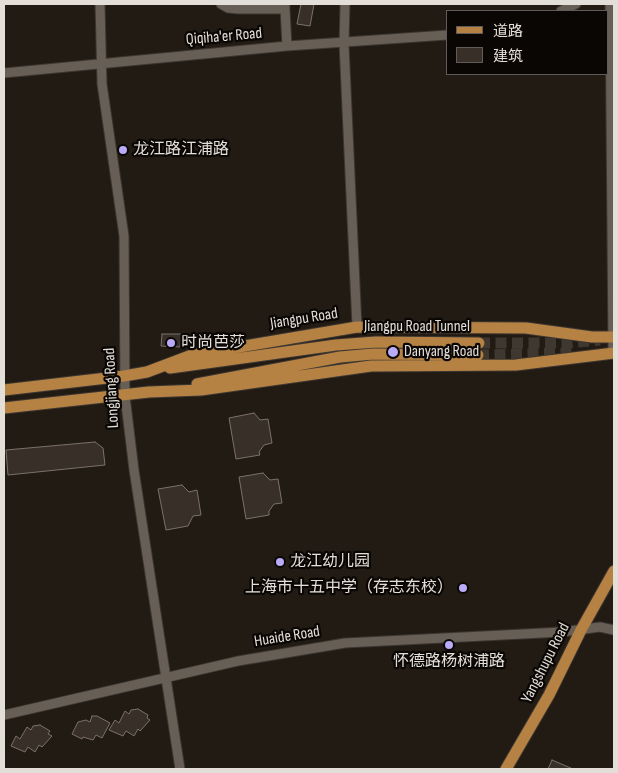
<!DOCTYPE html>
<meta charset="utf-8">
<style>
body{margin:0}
#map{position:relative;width:618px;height:773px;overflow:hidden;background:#221b13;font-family:"Sofia Sans Condensed","Noto Sans SC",sans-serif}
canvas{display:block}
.frame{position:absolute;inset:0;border:5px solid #e4ded9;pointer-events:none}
.legend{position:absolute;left:446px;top:10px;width:162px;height:65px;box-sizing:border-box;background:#090604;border:1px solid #615c59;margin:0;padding:6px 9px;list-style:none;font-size:15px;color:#e4ded9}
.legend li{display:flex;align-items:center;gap:10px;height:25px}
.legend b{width:25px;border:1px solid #615c59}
</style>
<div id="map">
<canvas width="618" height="773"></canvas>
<div class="frame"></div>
<ul class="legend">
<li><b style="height:6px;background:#b58243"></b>道路</li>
<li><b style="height:14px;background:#383028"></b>建筑</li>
</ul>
</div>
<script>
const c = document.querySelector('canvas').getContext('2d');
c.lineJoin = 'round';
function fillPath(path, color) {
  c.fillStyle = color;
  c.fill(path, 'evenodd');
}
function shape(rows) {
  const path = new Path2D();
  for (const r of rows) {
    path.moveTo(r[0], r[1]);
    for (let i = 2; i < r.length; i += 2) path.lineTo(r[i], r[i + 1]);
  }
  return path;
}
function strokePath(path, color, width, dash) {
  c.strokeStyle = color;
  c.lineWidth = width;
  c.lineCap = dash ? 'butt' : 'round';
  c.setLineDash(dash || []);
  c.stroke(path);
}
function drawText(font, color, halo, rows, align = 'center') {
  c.font = font + ' "Sofia Sans Condensed","Noto Sans SC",sans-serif';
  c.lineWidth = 4.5;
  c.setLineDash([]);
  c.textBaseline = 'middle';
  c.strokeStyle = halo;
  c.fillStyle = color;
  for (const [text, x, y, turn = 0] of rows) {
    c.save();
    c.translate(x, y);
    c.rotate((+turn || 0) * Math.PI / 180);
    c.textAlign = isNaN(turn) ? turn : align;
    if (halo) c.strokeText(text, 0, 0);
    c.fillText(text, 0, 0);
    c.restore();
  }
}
const building = shape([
 [301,4,314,4,310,26,297,24,301,4],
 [162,334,181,334,180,347,161,346,162,334],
 [254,413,260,420,268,419,272,443,264,445,259,452,260,455,236,459,229,418,254,413],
 [95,442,103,448,105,465,8,475,6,450,95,442],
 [263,473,270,480,278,479,282,503,274,504,269,511,269,515,246,519,239,477,263,473],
 [182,485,189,492,197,490,201,515,193,516,188,526,166,530,158,489,182,485],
 [138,709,148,715,147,718,150,720,140,731,138,729,134,736,126,731,123,736,109,730,115,720,119,723,125,711,129,714,131,710,138,709],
 [92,716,97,716,110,723,102,738,96,735,93,740,83,737,82,739,72,734,78,722,86,720,90,722,92,716],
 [40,725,50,731,48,734,52,736,42,747,39,745,35,752,28,747,25,752,11,746,16,736,20,739,27,727,31,730,33,726,40,725],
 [552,760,573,769,548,769,552,760]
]);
fillPath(building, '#383028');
strokePath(building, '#7b7168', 1);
strokePath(shape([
 [479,343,568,343,600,340],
 [478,355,576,353]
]), '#3f3831', 11, [11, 5.5]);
const minor = shape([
 [100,4,102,84,124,236,125,396,134,470,180,769],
 [221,4,228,8,238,9,285,9,285,4],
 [345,4,344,44,357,327],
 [610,4,613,353],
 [285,9,287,46],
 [561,11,576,4],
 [4,73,287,46,447,35],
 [4,715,238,661,345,643,562,632,600,627,614,630]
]);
const major = shape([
 [170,368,336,345,376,342,479,343],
 [197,384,340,357,373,354,478,355],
 [4,390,124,376,147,372,192,355,357,327,526,328,592,337,614,337],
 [4,408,149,392,201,390,371,366,516,365,614,353],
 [506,769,549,695,581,630,614,571]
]);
strokePath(minor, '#3c3631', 11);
strokePath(major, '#3c3631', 13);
strokePath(minor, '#675e55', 9);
strokePath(major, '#b58243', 11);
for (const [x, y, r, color] of [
 [123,150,5,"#b9abf7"],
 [171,343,5,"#b9abf7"],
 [393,352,6,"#b9abf7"],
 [280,562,5,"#b9abf7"],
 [463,588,5,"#b9abf7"],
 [449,645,5,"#b9abf7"]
]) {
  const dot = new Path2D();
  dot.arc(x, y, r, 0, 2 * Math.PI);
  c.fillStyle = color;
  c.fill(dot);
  strokePath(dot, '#090604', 2);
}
drawText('16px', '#e4ded9', '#090604', [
 ["Qiqiha'er Road",224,37,-5],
 ["Jiangpu Road",304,319,-9],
 ["Jiangpu Road Tunnel",417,327],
 ["Longjiang Road",112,388,-93],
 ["Huaide Road",287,637,-9],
 ["Yangshupu Road",546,663,-63]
]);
drawText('16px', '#e4ded9', '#090604', [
 ["龙江路江浦路",133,150],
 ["时尚芭莎",181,343],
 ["Danyang Road",404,352],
 ["龙江幼儿园",290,562],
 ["上海市十五中学（存志东校）",453,588,"right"],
 ["怀德路杨树浦路",449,662,"center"]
], 'left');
</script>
